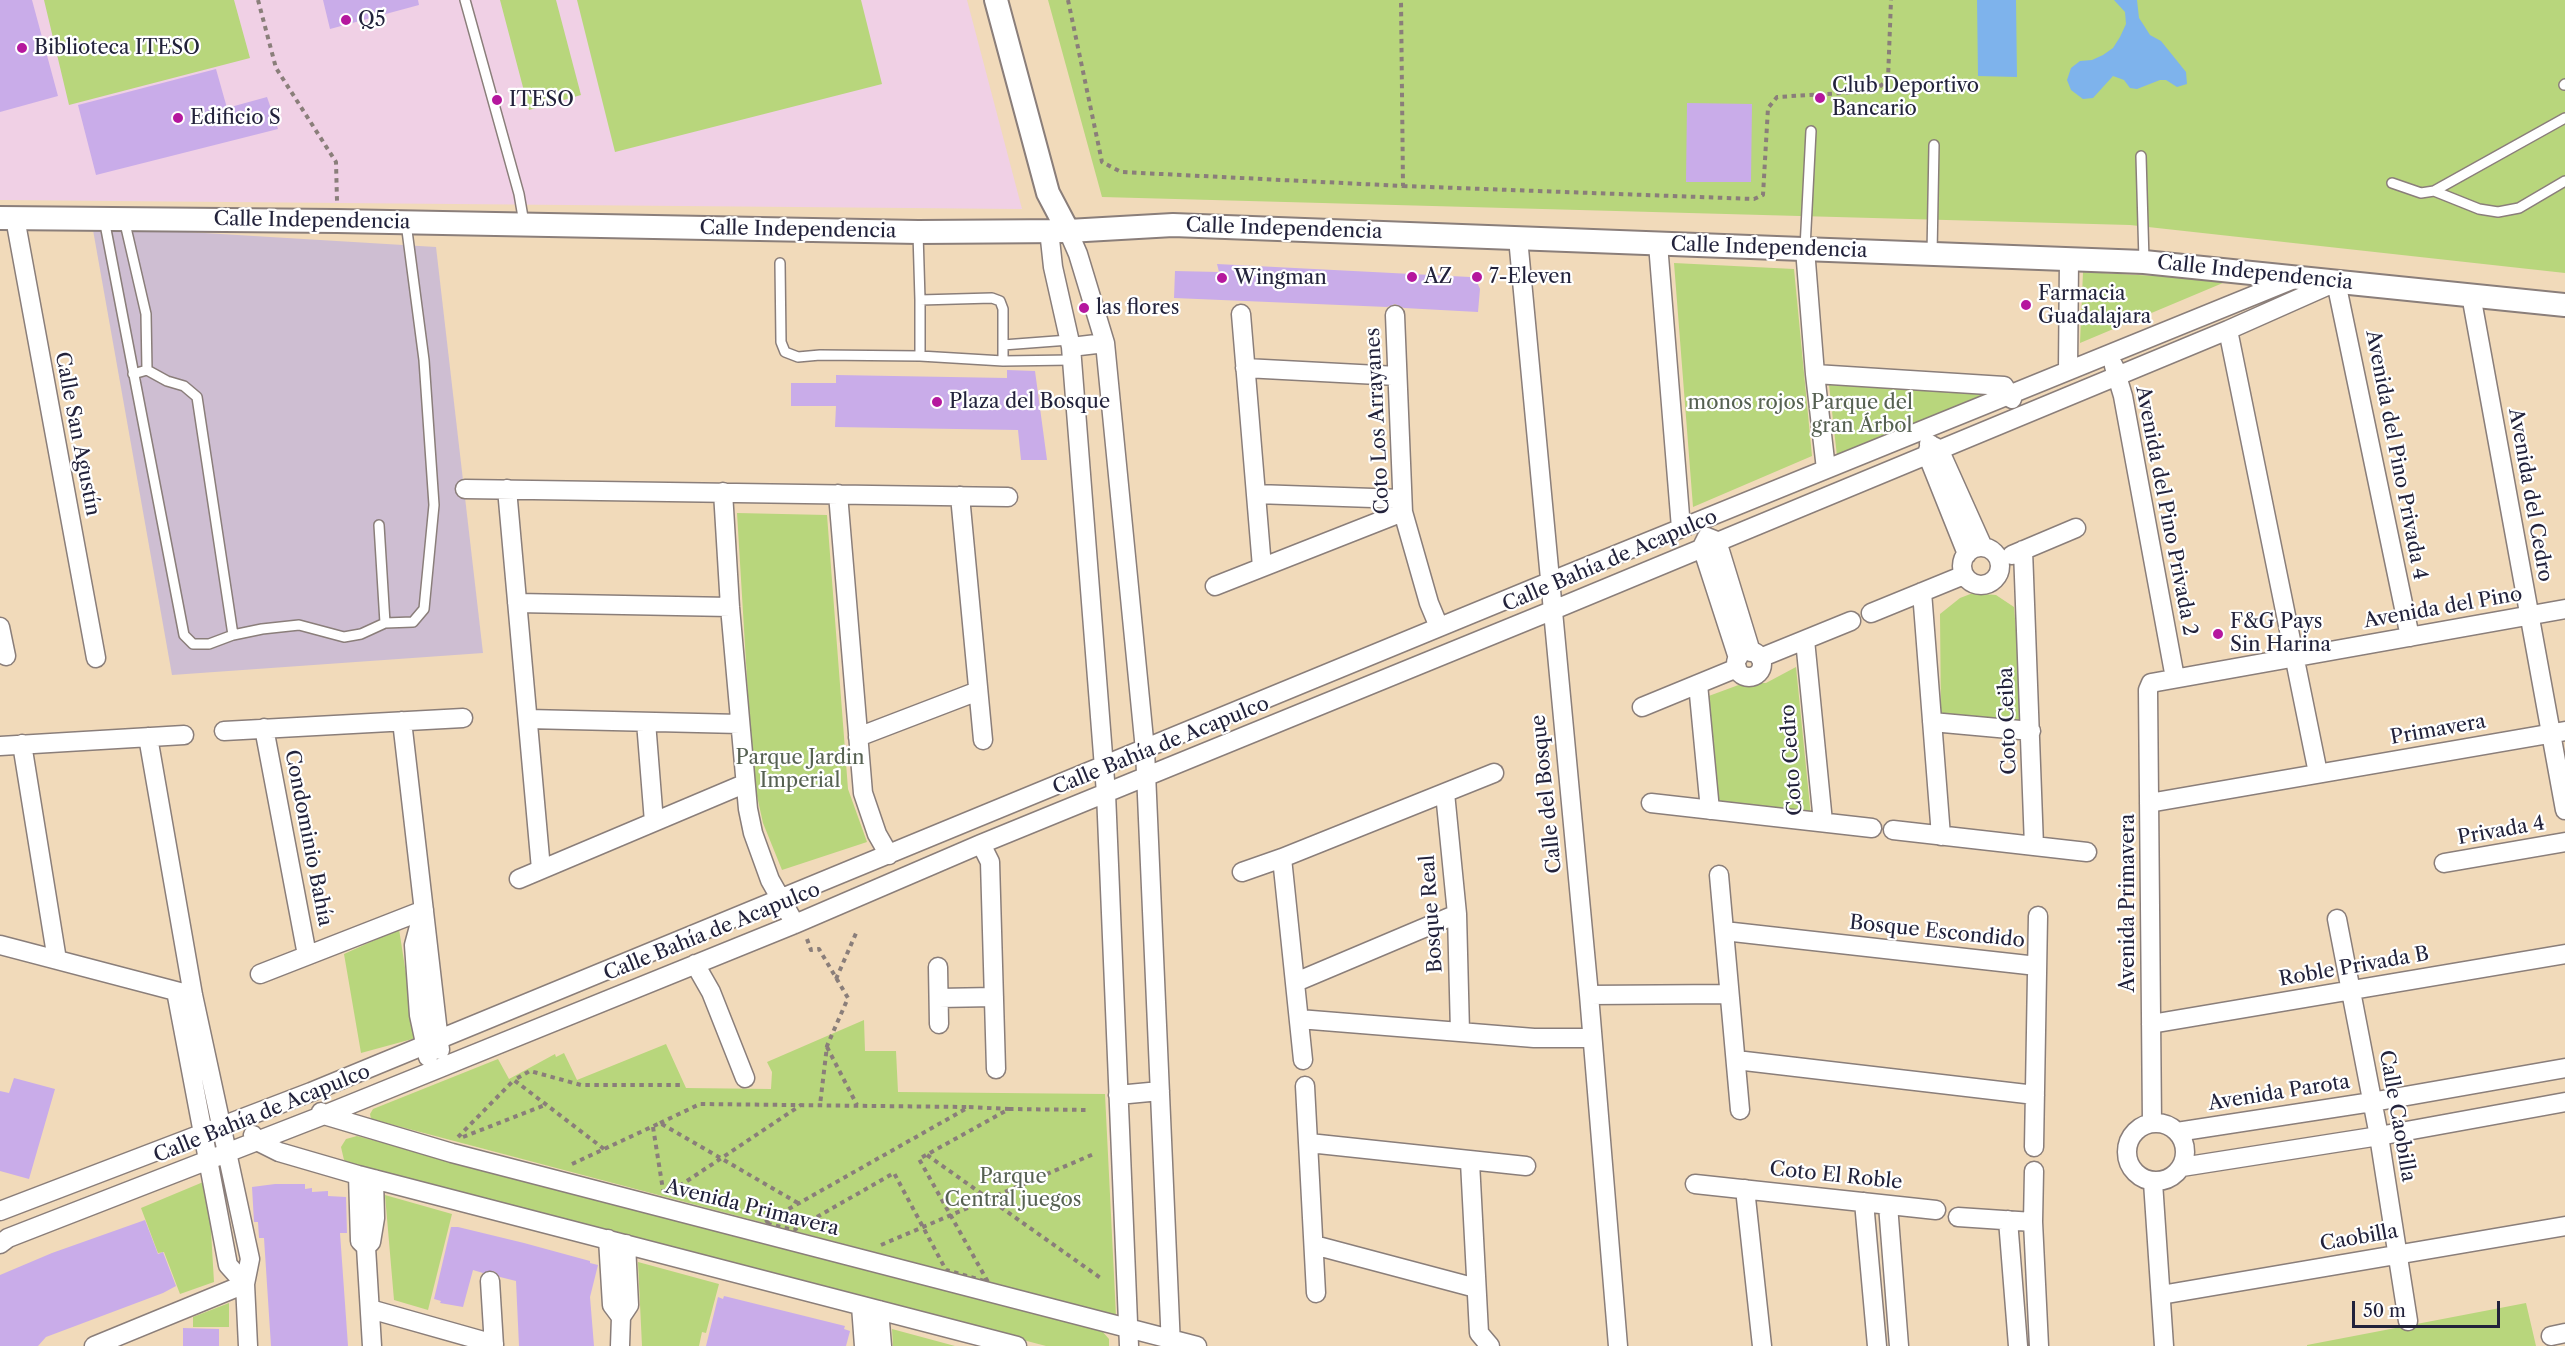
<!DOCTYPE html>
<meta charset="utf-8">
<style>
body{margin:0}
#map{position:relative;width:2565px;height:1346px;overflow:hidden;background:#f1daba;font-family:"Libre Caslon Text",serif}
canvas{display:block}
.scale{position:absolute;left:2352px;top:1301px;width:148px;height:27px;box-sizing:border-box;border:3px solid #22223b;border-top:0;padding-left:8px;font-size:18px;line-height:21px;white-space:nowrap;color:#22223b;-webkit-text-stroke:4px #fff;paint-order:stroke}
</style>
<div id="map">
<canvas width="2565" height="1346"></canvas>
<div class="scale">50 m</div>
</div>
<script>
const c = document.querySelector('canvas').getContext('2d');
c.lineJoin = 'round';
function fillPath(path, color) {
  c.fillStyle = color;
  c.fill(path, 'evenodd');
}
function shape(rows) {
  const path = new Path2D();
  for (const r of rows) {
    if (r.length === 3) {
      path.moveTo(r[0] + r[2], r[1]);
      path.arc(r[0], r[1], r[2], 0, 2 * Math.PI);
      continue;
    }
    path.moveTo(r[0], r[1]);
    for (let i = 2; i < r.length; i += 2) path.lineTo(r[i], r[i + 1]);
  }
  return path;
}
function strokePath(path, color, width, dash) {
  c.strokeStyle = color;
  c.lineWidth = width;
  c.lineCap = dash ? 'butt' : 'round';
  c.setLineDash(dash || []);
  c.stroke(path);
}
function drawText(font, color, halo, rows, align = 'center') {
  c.font = font + ' "Libre Caslon Text",serif';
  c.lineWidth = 4.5;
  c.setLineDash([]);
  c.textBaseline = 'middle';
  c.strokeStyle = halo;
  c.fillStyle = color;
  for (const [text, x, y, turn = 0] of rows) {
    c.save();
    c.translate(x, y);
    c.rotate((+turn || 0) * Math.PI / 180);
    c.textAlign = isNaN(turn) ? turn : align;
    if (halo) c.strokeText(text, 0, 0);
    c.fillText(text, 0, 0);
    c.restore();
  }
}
fillPath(shape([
 [0,0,967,0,1022,209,0,200]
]), '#f0d0e5');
fillPath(shape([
 [138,229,436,247,483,653,172,675,93,230]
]), '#cebed2');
fillPath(shape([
 [44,0,234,0,250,58,69,105],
 [500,0,556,0,581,95,529,110],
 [577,0,861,0,882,84,615,152],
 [1048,0,2565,0,2565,273,2130,225,1102,197],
 [1674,263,1794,269,1812,456,1693,507],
 [2083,272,2230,280,2080,343],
 [1829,385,1996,391,1837,456],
 [737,513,827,515,848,789,867,842,782,870,763,823,753,778],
 [1973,593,1996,595,2014,607,2024,726,1941,720,1940,614,1960,598],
 [1796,667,1811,817,1716,812,1706,697,1744,683,1766,683],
 [399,929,416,1038,361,1053,344,954],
 [864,1020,865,1051,896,1051,898,1092,1105,1094,1116,1316,371,1119,370,1114,373,1109,498,1059,509,1079,555,1054,556,1057,564,1053,577,1080,666,1044,686,1088,771,1089,772,1072,767,1062],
 [357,1136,1102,1331,1109,1339,1109,1346,1046,1346,349,1164,344,1160,341,1147,346,1139],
 [208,1180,214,1282,180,1294,164,1252,158,1253,141,1208],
 [385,1195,452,1214,428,1310,394,1300],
 [638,1262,719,1284,706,1333,702,1332,699,1346,642,1346],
 [229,1303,229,1327,193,1327,193,1317],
 [2526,1303,2536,1346,2307,1346,2307,1345],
 [892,1329,955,1346,893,1346]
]), '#b8d67c');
fillPath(shape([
 [1977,0,2016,0,2017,77,1978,76],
 [2114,0,2137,0,2139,18,2143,24,2150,35,2161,41,2186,72,2187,84,2177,87,2166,80,2160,80,2137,89,2130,88,2124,80,2113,76,2093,98,2083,99,2071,90,2067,80,2071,68,2080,61,2092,60,2103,55,2113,48,2120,37,2126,24,2125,12]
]), '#7eb3ec');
fillPath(shape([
 [0,0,32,0,58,96,0,112],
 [323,0,418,0,419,5,330,29],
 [216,69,227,108,267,97,278,129,96,175,78,105],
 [1687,103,1752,104,1751,182,1686,182],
 [1217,264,1470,277,1477,282,1480,289,1478,312,1404,308,1395,304,1387,307,1174,298,1175,271,1219,272],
 [1007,370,1035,371,1047,460,1021,460,1018,430,835,427,836,406,791,406,791,383,836,383,836,375,1007,378],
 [14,1078,55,1089,29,1179,0,1171,0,1091,9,1093],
 [275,1184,305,1184,305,1189,312,1188,312,1192,328,1191,328,1196,346,1197,347,1233,340,1233,348,1346,271,1346,264,1238,259,1238,258,1222,254,1222,252,1187],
 [145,1220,158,1254,163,1252,176,1286,163,1293,46,1337,38,1346,0,1346,0,1275,52,1253],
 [451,1227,458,1227,524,1243,590,1261,590,1263,598,1265,590,1297,594,1346,519,1346,516,1281,500,1277,494,1271,483,1273,473,1270,463,1307,440,1303,441,1301,434,1299],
 [724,1296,845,1326,844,1329,850,1331,846,1346,706,1346,718,1297,723,1299],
 [183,1328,219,1329,219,1346,183,1346]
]), '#c9ace9');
const service = shape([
 [465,0,519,194,524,223],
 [2564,85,2565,84],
 [2141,156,2144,261],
 [2392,183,2421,193,2434,191,2565,118],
 [2434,191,2479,209,2498,212,2519,208,2565,181],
 [104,219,184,635,193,644,209,644,233,635,262,629,299,625,344,637,361,634,385,623,379,525],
 [124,219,146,314,147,370],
 [918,233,920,300],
 [1805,248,1811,131],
 [1932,254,1934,145],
 [780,263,781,342,785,352,798,357,820,355,920,356,1003,361,1003,309,1000,301,992,298,920,300,920,356],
 [1003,345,1069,340],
 [1003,361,1072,360],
 [133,374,147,370,167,381,184,386,197,397,233,635],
 [385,623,413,622,424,609,434,505,424,360,406,223]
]);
const minor = shape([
 [15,218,96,658],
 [1049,230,1053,267,1071,347,1106,793,1129,1346],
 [1068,231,1078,254,1105,343,1145,750,1171,1346],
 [1518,238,1589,995,1618,1346],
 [1658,244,1681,528],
 [1805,249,1815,374,1826,469],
 [2471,295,2565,810],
 [1241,314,1262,567],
 [1395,315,1403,512,1429,603,1439,627],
 [2228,330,2318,773],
 [1071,347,1105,343],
 [2114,366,2123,396,2175,678],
 [1245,368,1397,376],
 [2068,370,2069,259],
 [1815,374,2004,386,2012,399],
 [1929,444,1939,449,1983,547],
 [1930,444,1927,454,1967,554],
 [465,489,1008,497],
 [507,489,541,869],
 [723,492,730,607,748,809,753,833,770,880,795,924],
 [838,494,863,793,877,834,889,855],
 [1256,494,1402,499],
 [960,496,983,740],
 [1707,537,1702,547,1738,658],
 [1707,537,1717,541,1751,652],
 [1981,566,19],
 [2023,550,2034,846],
 [2012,555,2076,528],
 [1215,586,1403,512],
 [1922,592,1941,836],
 [517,603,730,607],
 [1871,613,1964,575],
 [0,627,6,656],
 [1805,640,1823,822],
 [1749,664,13],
 [1760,658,1851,621],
 [1698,684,1710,810],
 [1642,707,1737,668],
 [528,719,740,724],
 [402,721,440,1050],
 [646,722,654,822],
 [1932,722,2031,731],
 [264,728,307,955],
 [224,731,463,718],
 [148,737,193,995,250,1259,245,1284,248,1346],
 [858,737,978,691],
 [22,744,57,960],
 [0,746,184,735],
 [1445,793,1457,914,1460,1032],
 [1651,803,1872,828],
 [2149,803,2565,731],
 [1893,830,2087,852],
 [981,844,990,862,996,1069],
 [1282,858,1303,1060],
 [2444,863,2565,842],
 [1242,872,1282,858,1494,773],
 [1719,875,1740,1110],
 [519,879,744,784],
 [421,919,414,945,419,1015,428,1057],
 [2337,919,2379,1136,2408,1321],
 [1724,931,2037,966],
 [0,945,187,994],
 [695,964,711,992,745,1078],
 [938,967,939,1024],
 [260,974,424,910],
 [1296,982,1457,914],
 [176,991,228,1265,245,1284],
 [1589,995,1729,994],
 [939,998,994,997],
 [1299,1019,1534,1038,1591,1038],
 [2151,1024,2565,954],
 [1736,1060,2035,1095],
 [1305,1086,1316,1293],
 [1118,1095,1160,1091],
 [321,1112,324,1115,452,1153,1197,1346],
 [2156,1152,29],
 [2152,1123,2148,690,2151,683,2565,609],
 [2177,1132,2372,1102,2565,1068],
 [253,1135,257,1141,279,1152,358,1175,1017,1346],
 [1309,1143,1526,1166],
 [2034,1147,2038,916],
 [1470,1162,1479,1333,1490,1346],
 [2182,1167,2379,1136,2565,1102],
 [358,1175,360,1241,366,1247],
 [2153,1182,2164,1346],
 [1695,1184,1936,1210],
 [1745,1189,1762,1346],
 [1864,1202,1877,1346],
 [1888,1205,1899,1346],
 [0,1211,311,1092,1549,582,2299,277],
 [1958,1217,2033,1222,2039,1346],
 [2008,1220,2018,1346],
 [2033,1222,2034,1171],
 [608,1239,612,1305,621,1317],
 [0,1244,8,1238,324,1115,795,924,981,844,1551,611,2228,330,2336,282,2410,637],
 [1314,1245,1476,1288],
 [490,1281,494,1346],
 [2161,1295,2565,1226],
 [861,1306,864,1346],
 [370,1309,494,1344],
 [879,1310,882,1346],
 [2551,1336,2565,1333],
 [94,1346,245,1284],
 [372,1346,366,1247,371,1242,375,1218,374,1179],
 [620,1346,621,1317,629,1305,626,1244]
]);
const tertiary = shape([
 [996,0,1048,193,1068,231],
 [0,218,337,221,918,232,1068,231,1173,225,2144,262,2565,305]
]);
strokePath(service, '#8a7e7a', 12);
strokePath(minor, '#8a7e7a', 21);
strokePath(tertiary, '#8a7e7a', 26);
strokePath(shape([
 [258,0,276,68,336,162,337,201],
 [1068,0,1102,162,1121,172,1403,186,1401,0],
 [1403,186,1754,199,1763,195,1768,108,1777,97,1875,91,1888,79,1891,0],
 [807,939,811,950,819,949,848,998,827,1046,820,1105],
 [836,979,857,931],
 [827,1047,857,1105],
 [969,1107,1009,1109,919,1159,988,1282,946,1270,894,1173,794,1230,764,1223,969,1107],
 [1009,1109,1090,1110],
 [660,1123,700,1104,967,1107],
 [653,1127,663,1190],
 [458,1137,514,1080],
 [463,1137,545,1105],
 [604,1149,514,1080,530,1071,581,1085,683,1085],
 [927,1155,1102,1279],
 [572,1164,660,1123,798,1203],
 [672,1191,801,1105],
 [881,1245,1096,1153]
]), '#8a7e7a', 4, [4.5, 4.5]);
strokePath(service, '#fff', 9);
strokePath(minor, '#fff', 18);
strokePath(tertiary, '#fff', 22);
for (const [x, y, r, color] of [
 [346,20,6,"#b5179e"],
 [22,48,6,"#b5179e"],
 [1820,98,6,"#b5179e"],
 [497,100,6,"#b5179e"],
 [178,118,6,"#b5179e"],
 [1412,277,6,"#b5179e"],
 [1477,277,6,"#b5179e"],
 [1222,278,6,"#b5179e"],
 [2026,305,6,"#b5179e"],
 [1084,308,6,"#b5179e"],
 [937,402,6,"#b5179e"],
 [2218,634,6,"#b5179e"]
]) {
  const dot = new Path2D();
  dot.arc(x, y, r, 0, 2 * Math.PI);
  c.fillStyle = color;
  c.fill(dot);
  strokePath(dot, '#fff', 2);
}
drawText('20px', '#22223b', '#fff', [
 ["Q5",358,20],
 ["Biblioteca ITESO",34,48],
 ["Club Deportivo",1832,86],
 ["Bancario",1832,109],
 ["ITESO",509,100],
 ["Edificio S",190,118],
 ["AZ",1424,277],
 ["7-Eleven",1489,277],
 ["Wingman",1234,278],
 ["Farmacia",2038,294],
 ["Guadalajara",2038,317],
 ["las flores",1096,308],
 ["Plaza del Bosque",949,402],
 ["F&G Pays",2230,622],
 ["Sin Harina",2230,645]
], 'left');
drawText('20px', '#22223b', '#fff', [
 ["Calle Independencia",312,221,1],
 ["Calle Independencia",1284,229,2],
 ["Calle Independencia",798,230,1],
 ["Calle Independencia",1769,248,2],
 ["Calle Independencia",2255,273,6],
 ["Coto Los Arrayanes",1378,421,-93],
 ["Calle San Agustín",77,434,79],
 ["Avenida del Pino Privada 4",2396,455,79],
 ["Avenida del Cedro",2530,495,80],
 ["Avenida del Pino Privada 2",2166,511,79],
 ["Calle Bahía de Acapulco",1610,561,-23],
 ["Avenida del Pino",2443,608,-10],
 ["Coto Ceiba",2008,721,-92],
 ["Primavera",2438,730,-10],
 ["Calle Bahía de Acapulco",1161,746,-22],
 ["Coto Cedro",1792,760,-94],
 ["Calle del Bosque",1547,794,-96],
 ["Privada 4",2501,831,-10],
 ["Condominio Bahía",308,838,79],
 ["Avenida Primavera",2128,903,-90],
 ["Bosque Real",1432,914,-94],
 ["Calle Bahía de Acapulco",712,932,-22],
 ["Bosque Escondido",1937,932,6],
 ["Roble Privada B",2354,967,-10],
 ["Avenida Parota",2279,1093,-9],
 ["Calle Bahía de Acapulco",262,1114,-22],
 ["Calle Caobilla",2397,1116,80],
 ["Coto El Roble",1836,1176,6],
 ["Avenida Primavera",752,1208,14],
 ["Caobilla",2359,1238,-10]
]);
drawText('20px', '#566152', '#fff', [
 ["monos rojos",1746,403],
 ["Parque del",1862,403],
 ["gran Árbol",1862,426],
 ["Parque Jardin",800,758],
 ["Imperial",800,781],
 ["Parque",1013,1177],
 ["Central juegos",1013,1200]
]);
</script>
